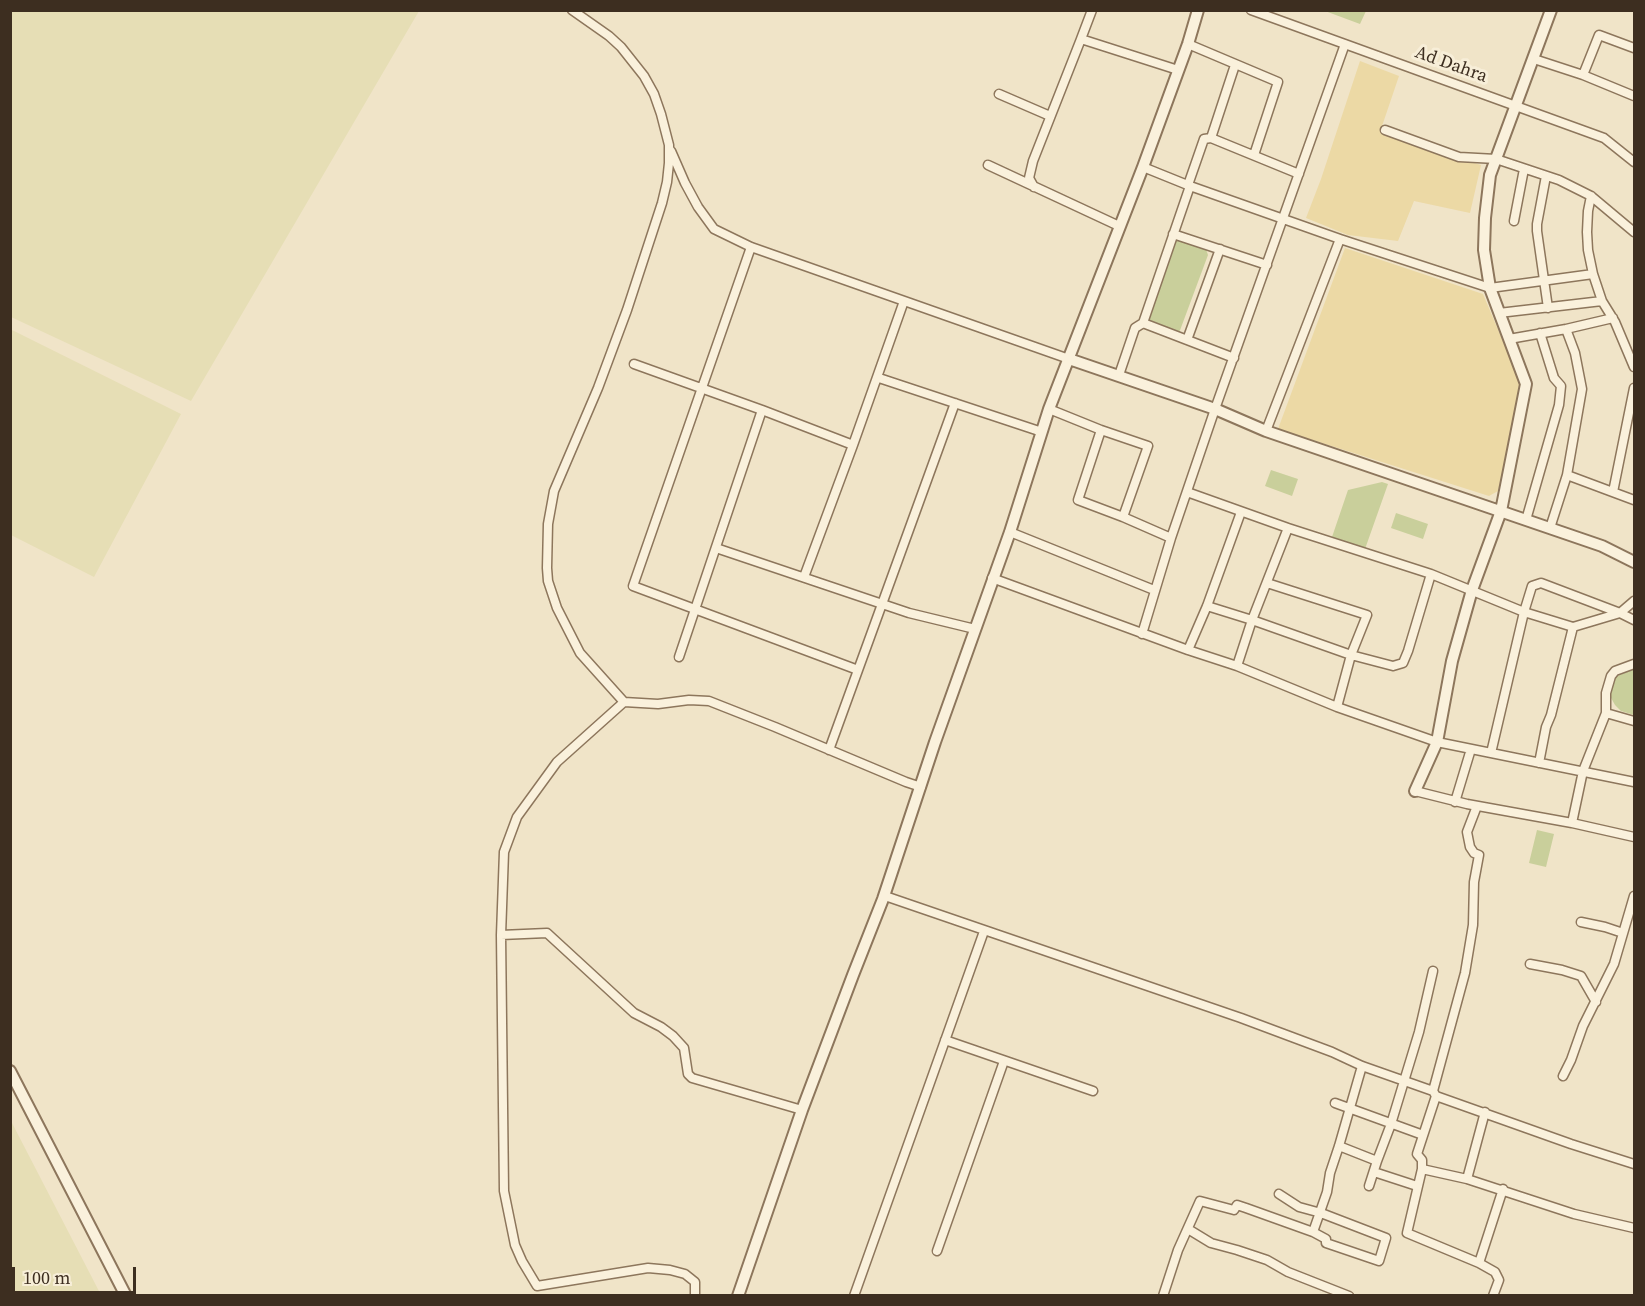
<!DOCTYPE html>
<style>
body{margin:0}
#map{position:relative;width:1645px;height:1306px;overflow:hidden;background:#f0e4c8;font-family:"Source Serif 4",serif}
canvas{display:block}
.frame{position:absolute;inset:0;border:12px solid #3d2e20;pointer-events:none}
.scale{position:absolute;left:12px;top:1267px;width:124px;height:27px;box-sizing:border-box;border:3px solid #3d2e20;border-top:0;padding-left:8px;font-size:18px;line-height:21px;white-space:nowrap;color:#3d2e20;-webkit-text-stroke:4px #f7eed8;paint-order:stroke}
</style>
<div id="map">
<canvas width="1645" height="1306"></canvas>
<div class="frame"></div>
<div class="scale">100 m</div>
</div>
<script>
const c = document.querySelector('canvas').getContext('2d');
c.lineJoin = 'round';
function fillPath(path, color) {
  c.fillStyle = color;
  c.fill(path, 'evenodd');
}
function shape(rows) {
  const path = new Path2D();
  for (const r of rows) {
    path.moveTo(r[0], r[1]);
    for (let i = 2; i < r.length; i += 2) path.lineTo(r[i], r[i + 1]);
  }
  return path;
}
function strokePath(path, color, width, dash) {
  c.strokeStyle = color;
  c.lineWidth = width;
  c.lineCap = dash ? 'butt' : 'round';
  c.setLineDash(dash || []);
  c.stroke(path);
}
function drawText(font, color, halo, rows, align = 'center') {
  c.font = font + ' "Source Serif 4",serif';
  c.lineWidth = 6;
  c.setLineDash([]);
  c.textBaseline = 'middle';
  c.strokeStyle = halo;
  c.fillStyle = color;
  for (const [text, x, y, turn = 0] of rows) {
    c.save();
    c.translate(x, y);
    c.rotate((+turn || 0) * Math.PI / 180);
    c.textAlign = isNaN(turn) ? turn : align;
    if (halo) c.strokeText(text, 0, 0);
    c.fillText(text, 0, 0);
    c.restore();
  }
}
fillPath(shape([
 [11,10,419,11,191,401,11,317],
 [10,329,181,414,94,577,11,535],
 [10,1121,11,1121,101,1295,11,1295]
]), '#e6deb5');
fillPath(shape([
 [1325,11,1366,10,1366,11,1360,24],
 [1176,240,1206,249,1208,255,1179,333,1147,323],
 [1271,470,1298,479,1292,496,1265,486],
 [1382,482,1388,484,1365,549,1332,537,1348,490],
 [1396,513,1428,524,1423,539,1391,528],
 [1634,669,1634,715,1621,711,1615,705,1610,696,1615,677],
 [1537,830,1554,834,1546,867,1529,863]
]), '#c9cf9b');
fillPath(shape([
 [1360,61,1399,76,1380,132,1481,165,1470,213,1414,201,1398,241,1348,235,1306,218,1321,179],
 [1345,248,1483,294,1523,389,1498,491,1489,496,1278,429]
]), '#ecd9a5');
const minor = shape([
 [572,10,609,36,621,47,644,76,654,94,661,114,669,145,669,163,667,182,662,203,627,310,598,388,554,491,548,524,547,568,548,581,557,608,580,653,624,702,658,704,689,700,709,701,775,727,906,782,921,787],
 [1251,10,1604,138,1634,162],
 [1081,39,1092,10],
 [1188,44,1278,82,1254,155],
 [1534,59,1583,75,1634,96],
 [1235,65,1211,138,1299,174],
 [1583,75,1599,35,1634,48],
 [999,94,1050,116],
 [1385,130,1459,157,1496,159,1559,180,1591,196,1634,232],
 [671,151,685,183,698,207,714,229,751,247,1069,359],
 [988,165,1119,226],
 [1143,167,1190,186,1340,239,1266,431],
 [1546,176,1537,224,1537,231,1548,308],
 [1188,185,1204,139,1211,138],
 [1190,186,1143,323,1234,358],
 [1034,187,1029,178,1033,161,1081,39,1178,70],
 [1591,196,1588,211,1587,232,1588,250,1593,274,1602,301,1615,322,1634,367],
 [1514,221,1524,169],
 [1173,234,1267,265],
 [1340,239,1490,288,1593,274],
 [751,247,633,586,858,670],
 [1499,313,1602,301],
 [1509,339,1566,329,1613,318],
 [1187,340,1220,249],
 [634,364,762,410,853,445],
 [1119,375,1135,328,1143,323],
 [879,378,1042,432],
 [1049,409,1101,430,1148,446,1123,517,1171,538],
 [1101,430,1078,500,1123,517],
 [1567,475,1634,500],
 [1187,492,1288,528,1431,574,1524,612,1573,627,1620,613,1634,620],
 [1613,492,1634,388],
 [1526,520,1559,405,1561,386,1554,378,1540,333],
 [1550,528,1567,475,1582,389,1575,353,1566,329],
 [1010,532,1154,590],
 [716,548,909,613,975,629],
 [804,577,853,445,904,301],
 [992,578,1188,650,1237,666,1337,707,1437,742,1634,782],
 [1267,583,1367,615,1351,655,1337,707],
 [1207,606,1252,620,1351,655,1393,666,1403,663,1408,651,1431,574],
 [1142,634,1171,538,1215,409,1345,44],
 [1188,650,1207,606,1241,512],
 [679,657,762,410],
 [1237,666,1252,620,1288,528],
 [624,702,557,762,517,817,504,852,501,935,504,1191,515,1245,522,1261,537,1286,648,1268,670,1270,685,1274,695,1282,695,1296],
 [1606,713,1634,721],
 [829,750,955,403],
 [1491,753,1524,612,1532,586,1541,583,1620,613,1634,601],
 [1539,763,1546,727,1551,715,1573,627],
 [1415,791,1467,804,1572,823,1634,837],
 [1455,802,1471,749],
 [1572,823,1583,771,1606,713,1606,693,1611,676,1615,671,1634,664],
 [885,896,1241,1018,1332,1052,1362,1066,1433,1091,1436,1096,1571,1144,1634,1164],
 [1581,922,1605,927,1623,933],
 [501,935,547,933,634,1013,661,1027,673,1036,684,1048,688,1074,692,1078,802,1110],
 [1530,964,1562,970,1581,976,1596,1002],
 [945,1040,1093,1091],
 [1563,1076,1571,1060,1583,1026,1614,964,1634,896],
 [1433,1091,1465,973,1473,925,1474,882,1479,855,1474,853,1470,847,1467,832,1477,806],
 [1436,1096,1417,1154,1422,1160,1422,1169,1407,1233,1479,1263,1495,1272,1499,1280,1493,1296],
 [1335,1103,1423,1135],
 [1339,1146,1377,1161,1369,1186],
 [1377,1161,1391,1124,1419,1032,1433,971],
 [1422,1169,1467,1179,1574,1214,1634,1228],
 [1374,1172,1417,1186],
 [1467,1179,1485,1112],
 [1188,1229,1211,1243,1237,1250,1267,1260,1288,1272,1349,1296],
 [1313,1232,1327,1192,1330,1173,1339,1146,1362,1066],
 [937,1251,1004,1061],
 [1479,1263,1503,1189],
 [854,1296,983,934],
 [1163,1296,1178,1250,1200,1201,1234,1210,1237,1205,1246,1208,1313,1232,1326,1239,1326,1243,1379,1261,1386,1238,1321,1213,1299,1207,1279,1194]
]);
const tertiary = shape([
 [1069,359,1215,409,1266,431,1602,546,1634,562],
 [1415,791,1437,742,1452,661,1472,590,1501,511,1526,384,1490,288,1484,250,1485,218,1490,175,1551,10],
 [10,1071,126,1296],
 [738,1296,802,1110,853,975,883,899,935,742,1010,532,1049,409,1143,167,1188,44,1198,10]
]);
strokePath(minor, '#8d765c', 11);
strokePath(tertiary, '#8d765c', 14);
strokePath(minor, '#faf1dc', 8);
strokePath(tertiary, '#faf1dc', 10);
drawText('18px', '#3d2e20', '#f7eed8', [
 ["Ad Dahra",1451,65,20]
]);
</script>
